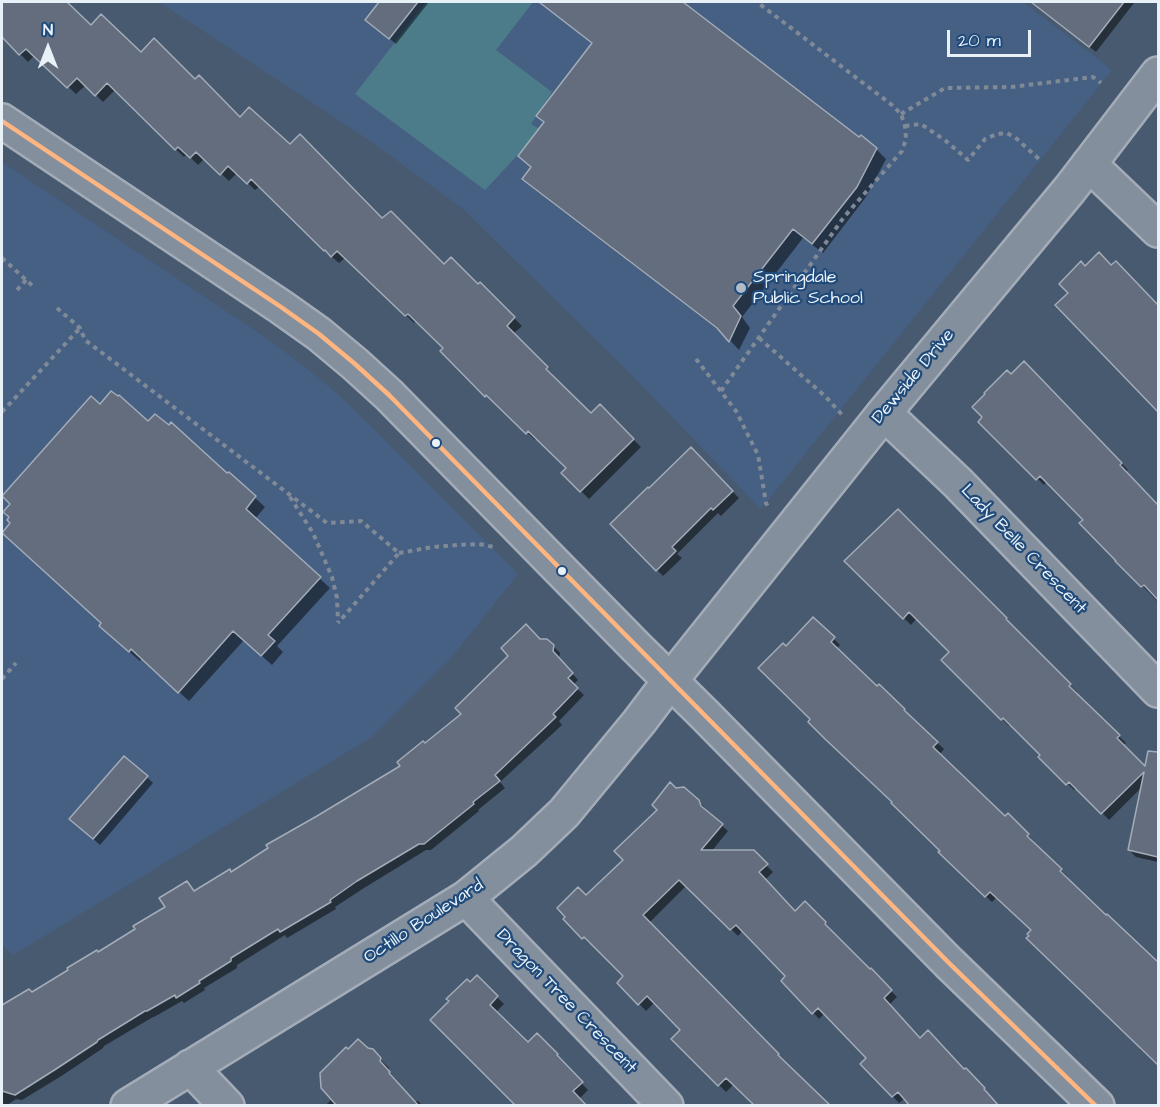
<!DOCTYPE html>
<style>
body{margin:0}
#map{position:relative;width:1160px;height:1107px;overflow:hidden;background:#485a70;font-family:"Architects Daughter",sans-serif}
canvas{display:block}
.frame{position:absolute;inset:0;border:3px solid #e8f1f8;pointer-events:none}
.north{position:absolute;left:18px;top:18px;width:60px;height:60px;-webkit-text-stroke:4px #1f4a7a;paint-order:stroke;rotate:0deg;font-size:16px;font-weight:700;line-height:24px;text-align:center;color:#e8f1f8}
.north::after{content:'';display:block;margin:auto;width:21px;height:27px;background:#e8f1f8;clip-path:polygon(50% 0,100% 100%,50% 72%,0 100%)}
.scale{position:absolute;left:947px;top:30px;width:84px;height:27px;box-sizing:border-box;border:3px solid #e8f1f8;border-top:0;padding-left:8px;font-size:18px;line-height:21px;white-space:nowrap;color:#e8f1f8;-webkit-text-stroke:4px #1f4a7a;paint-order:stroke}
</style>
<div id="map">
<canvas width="1160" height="1107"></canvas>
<div class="frame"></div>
<div class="north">N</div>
<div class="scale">20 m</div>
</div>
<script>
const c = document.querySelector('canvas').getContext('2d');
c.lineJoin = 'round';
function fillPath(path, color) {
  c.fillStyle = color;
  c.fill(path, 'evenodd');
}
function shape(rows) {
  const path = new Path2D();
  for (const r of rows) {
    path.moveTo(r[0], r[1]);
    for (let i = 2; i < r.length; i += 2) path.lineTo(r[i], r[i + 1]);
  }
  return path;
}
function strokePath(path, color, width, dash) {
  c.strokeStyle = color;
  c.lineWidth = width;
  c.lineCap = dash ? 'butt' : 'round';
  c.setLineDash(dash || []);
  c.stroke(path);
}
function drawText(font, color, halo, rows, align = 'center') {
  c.font = font + ' "Architects Daughter",sans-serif';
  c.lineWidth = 4.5;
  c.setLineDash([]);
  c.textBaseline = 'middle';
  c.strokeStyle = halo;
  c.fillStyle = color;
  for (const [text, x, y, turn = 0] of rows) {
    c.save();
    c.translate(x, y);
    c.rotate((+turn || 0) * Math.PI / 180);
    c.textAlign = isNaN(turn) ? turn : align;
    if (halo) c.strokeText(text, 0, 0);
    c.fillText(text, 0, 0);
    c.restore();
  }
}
fillPath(shape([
 [159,2,1023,2,1112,70,761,509,625,368,462,208,369,140],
 [2,162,262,335,301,364,339,395,372,427,518,574,451,658,372,737,13,955,2,945]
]), '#466084');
fillPath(shape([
 [426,2,533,2,496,50,552,92,531,124,541,130,485,190,355,94]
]), '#4c7c8a');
fillPath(shape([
 [2,2,65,2,91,27,195,81,240,119,290,146,382,220,444,266,478,286,480,284,522,326,513,334,554,376,553,377,591,415,600,406,641,447,589,499,563,473,568,468,537,438,535,440,495,402,494,403,442,351,445,349,416,320,414,323,346,257,339,263,332,257,260,186,255,190,237,173,229,181,205,158,198,165,187,154,184,157,115,90,103,102,86,85,76,94,35,55,28,62,2,35],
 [381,2,429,2,396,44,367,20],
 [540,2,680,2,827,115,876,149,886,159,866,197,823,253,803,238,742,317,750,328,739,350,725,335,534,189,524,179,532,168,520,156,545,123,593,44],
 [1041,2,1132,2,1134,3,1096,52,1045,12,1038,5],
 [1116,263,1158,306,1158,409,1057,305,1070,293,1085,268,1111,267],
 [1024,363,1128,470,1125,472,1158,507,1158,602,1082,523,1085,520,1047,481,1044,485,994,436,1011,376],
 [100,406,148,423,227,475,229,474,265,507,255,519,330,588,277,646,283,652,272,665,244,640,189,701,142,658,140,661,111,636],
 [691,449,739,498,721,516,718,513,677,554,682,558,663,576,612,524],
 [846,561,1011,627,1077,692,1075,694,1126,743,1123,745,1158,782,1158,862,1136,857,1129,850,1142,787,1109,820,1077,787,1074,790,1041,757,1042,756,1011,724,1009,726,943,660,951,652,917,618,911,625],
 [814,619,840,645,836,649,944,749,939,755,1005,818,1008,816,1034,841,1032,843,1068,877,1066,879,1106,918,1107,916,1158,964,1158,1065,1140,1049,1142,1047,1033,930,997,897,992,902,946,859,942,851,812,719,786,648],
 [540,640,547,640,560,653,559,659,578,680,573,685,584,695,559,721,562,725,500,782,505,788,478,810,479,811,431,850,426,850,364,888,335,907,336,909,287,938,285,935,237,965,237,968,204,988,205,990,184,1003,182,1001,154,1017,153,1017,104,1046,103,1048,63,1075,22,1100,16,1099,6,1106,2,1106,2,1013,4,1011,2,1007,29,990,32,994,98,954,167,908,187,882,195,892,231,873,402,767,425,745,463,714],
 [147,777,153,783,100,845,78,825],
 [676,789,698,801,705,808,706,812,728,831,711,852,753,852,773,872,765,880,796,913,805,903,832,930,830,931,870,971,871,970,897,997,889,1005,920,1039,965,1071,966,1070,990,1096,989,1097,905,1098,899,1103,862,1064,868,1058,825,1013,819,1019,783,981,788,977,743,930,738,936,687,885,649,923,784,1061,734,1084,726,1092,673,1039,682,1030,655,1002,646,1011,619,983,626,976,592,942,590,944,565,919,625,860,659,810],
 [477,977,504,1004,496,1012,528,1044,537,1036,563,1062,562,1063,588,1090,579,1099,585,1106,518,1106,432,1020,451,1001,449,999,467,981,470,984],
 [367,1050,372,1051,389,1068,389,1072,398,1082,397,1083,414,1101,418,1101,423,1106,325,1106,333,1098]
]), '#0007');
const building = shape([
 [2,2,67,2,91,25,101,14,141,52,154,38,195,79,199,75,240,117,249,107,290,144,300,134,382,218,391,211,444,264,451,257,478,284,480,282,515,317,507,326,548,367,546,369,591,413,600,404,634,439,580,492,561,473,566,468,528,431,526,434,486,395,485,397,440,351,443,348,408,314,405,316,337,251,331,257,325,250,324,251,251,179,247,184,228,166,220,175,196,152,190,158,178,147,175,150,107,83,95,96,77,78,67,88,26,49,19,55,2,37,2,2],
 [379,2,418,2,389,39,365,20,379,2],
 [539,2,683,2,859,137,861,135,877,148,857,187,812,244,793,229,733,306,741,316,729,342,717,328,522,179,531,167,518,156,544,122,536,116,592,43,539,2],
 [1031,2,1124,2,1089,47,1031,2],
 [1099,252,1111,265,1116,261,1158,305,1158,412,1055,305,1068,293,1059,284,1081,261,1085,266,1099,252],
 [1024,361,1122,463,1120,465,1158,505,1158,600,1144,585,1141,587,1115,561,1116,561,1079,523,1083,520,1040,476,1036,480,978,422,982,417,972,407,985,394,984,393,1007,370,1011,374,1024,361],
 [111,391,118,396,119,395,148,421,155,414,169,425,171,422,227,473,229,472,256,496,246,509,321,577,268,635,275,641,261,656,233,631,178,693,131,649,129,652,99,626,101,623,2,533,10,523,7,520,9,517,3,512,10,504,2,496,91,396,100,404,111,391],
 [691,447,733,491,713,510,711,508,672,547,676,551,656,571,610,524,648,487,649,488,691,447],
 [898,509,1007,618,1006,619,1071,684,1069,686,1120,735,1117,738,1145,766,1148,751,1158,752,1158,857,1128,850,1144,772,1101,814,1069,782,1066,785,1038,757,1040,755,1003,718,1001,720,941,660,949,652,909,612,903,619,844,561,898,509],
 [813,617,835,637,831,642,877,686,879,684,905,709,904,710,938,742,933,747,1005,816,1008,813,1029,834,1027,836,1062,869,1060,871,1106,915,1107,914,1158,962,1158,1065,1026,938,1029,936,1027,934,1031,930,990,892,985,897,938,852,940,851,891,803,892,802,825,739,808,722,810,719,758,668,783,643,786,646,813,617],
 [526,624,540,639,547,639,554,645,553,651,573,673,568,678,578,688,553,714,556,717,495,775,500,781,473,802,474,804,424,844,419,844,357,881,330,900,331,902,280,932,278,929,231,958,231,961,199,981,200,983,176,998,175,995,147,1011,145,1011,98,1040,97,1042,56,1069,15,1095,2,1091,2,1005,29,989,32,992,68,970,67,968,97,950,98,952,135,929,133,926,165,907,159,898,187,881,194,891,230,869,231,872,268,848,266,845,317,816,400,766,397,762,423,741,425,743,461,714,455,708,508,656,501,648,526,624],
 [124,756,148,776,93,839,69,819,124,756],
 [670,782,676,788,684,787,699,800,701,806,723,824,701,850,754,850,768,864,759,872,795,911,805,901,826,922,825,924,870,969,871,968,892,990,884,998,920,1038,928,1030,964,1069,966,1068,985,1088,984,1089,999,1106,910,1106,898,1092,892,1097,860,1064,866,1058,818,1008,812,1014,781,981,785,976,736,925,730,930,679,880,643,915,779,1054,778,1055,831,1106,755,1106,726,1078,718,1086,671,1039,680,1030,647,996,638,1005,617,983,623,976,584,937,582,939,563,919,565,917,557,908,578,887,586,895,623,860,614,851,657,810,652,805,670,782],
 [477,975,498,996,490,1005,528,1042,537,1033,558,1054,557,1055,583,1082,573,1091,587,1106,516,1106,430,1020,449,1001,446,999,467,979,470,982,477,975],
 [358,1039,368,1048,373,1049,381,1058,380,1061,390,1072,389,1073,419,1106,337,1106,321,1088,320,1073,346,1047,348,1049,358,1039]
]);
fillPath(building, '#636d7d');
strokePath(building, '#a3acb8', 1.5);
const minor = shape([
 [2,121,281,307,319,334,355,364,389,395,636,647,704,714,949,963,1097,1106],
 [1089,164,1158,230],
 [884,413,958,483,1158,690],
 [466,898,666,1106],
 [190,1067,227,1106],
 [128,1106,466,898,524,851,564,813,639,722,670,681,884,413,1070,189,1158,74]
]);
strokePath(minor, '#a3acb8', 38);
strokePath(shape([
 [901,114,945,88,1011,87,1093,77,1101,83],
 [905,126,921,124,946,141,968,160,985,139,997,134,1007,133,1017,139,1040,160],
 [2,258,35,288],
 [17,290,26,280],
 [57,308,80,328,85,340,327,523,361,521,399,553,338,623],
 [759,338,826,397,844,417],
 [696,359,736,411,758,455,766,503,769,509],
 [721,391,844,217,902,151,906,139,905,126,901,114,892,105,757,2],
 [2,412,80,328],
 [290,497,313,533,332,577,337,598,338,622],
 [399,553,433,547,457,545,479,544,494,547],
 [2,679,16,663]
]), '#808a97', 4, [4.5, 4.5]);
strokePath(minor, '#838f9c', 33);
strokePath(shape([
 [2,121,281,307,319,334,355,364,389,395,949,963,1096,1106]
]), '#ffb580', 4.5);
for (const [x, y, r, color] of [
 [741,288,6,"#b0bcc8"],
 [436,443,5,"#e8f1f8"],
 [562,571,5,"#e8f1f8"]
]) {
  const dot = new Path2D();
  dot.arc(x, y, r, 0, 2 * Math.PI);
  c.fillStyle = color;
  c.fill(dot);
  strokePath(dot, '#1f4a7a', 2);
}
drawText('18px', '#e8f1f8', '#1f4a7a', [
 ["Springdale",753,278],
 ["Public School",753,299]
], 'left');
drawText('18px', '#e8f1f8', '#1f4a7a', [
 ["Dewside Drive",914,377,-50],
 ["Lady Belle Crescent",1023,550,46],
 ["Octillo Boulevard",424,922,-33],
 ["Dragon Tree Crescent",566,1002,46]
]);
</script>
